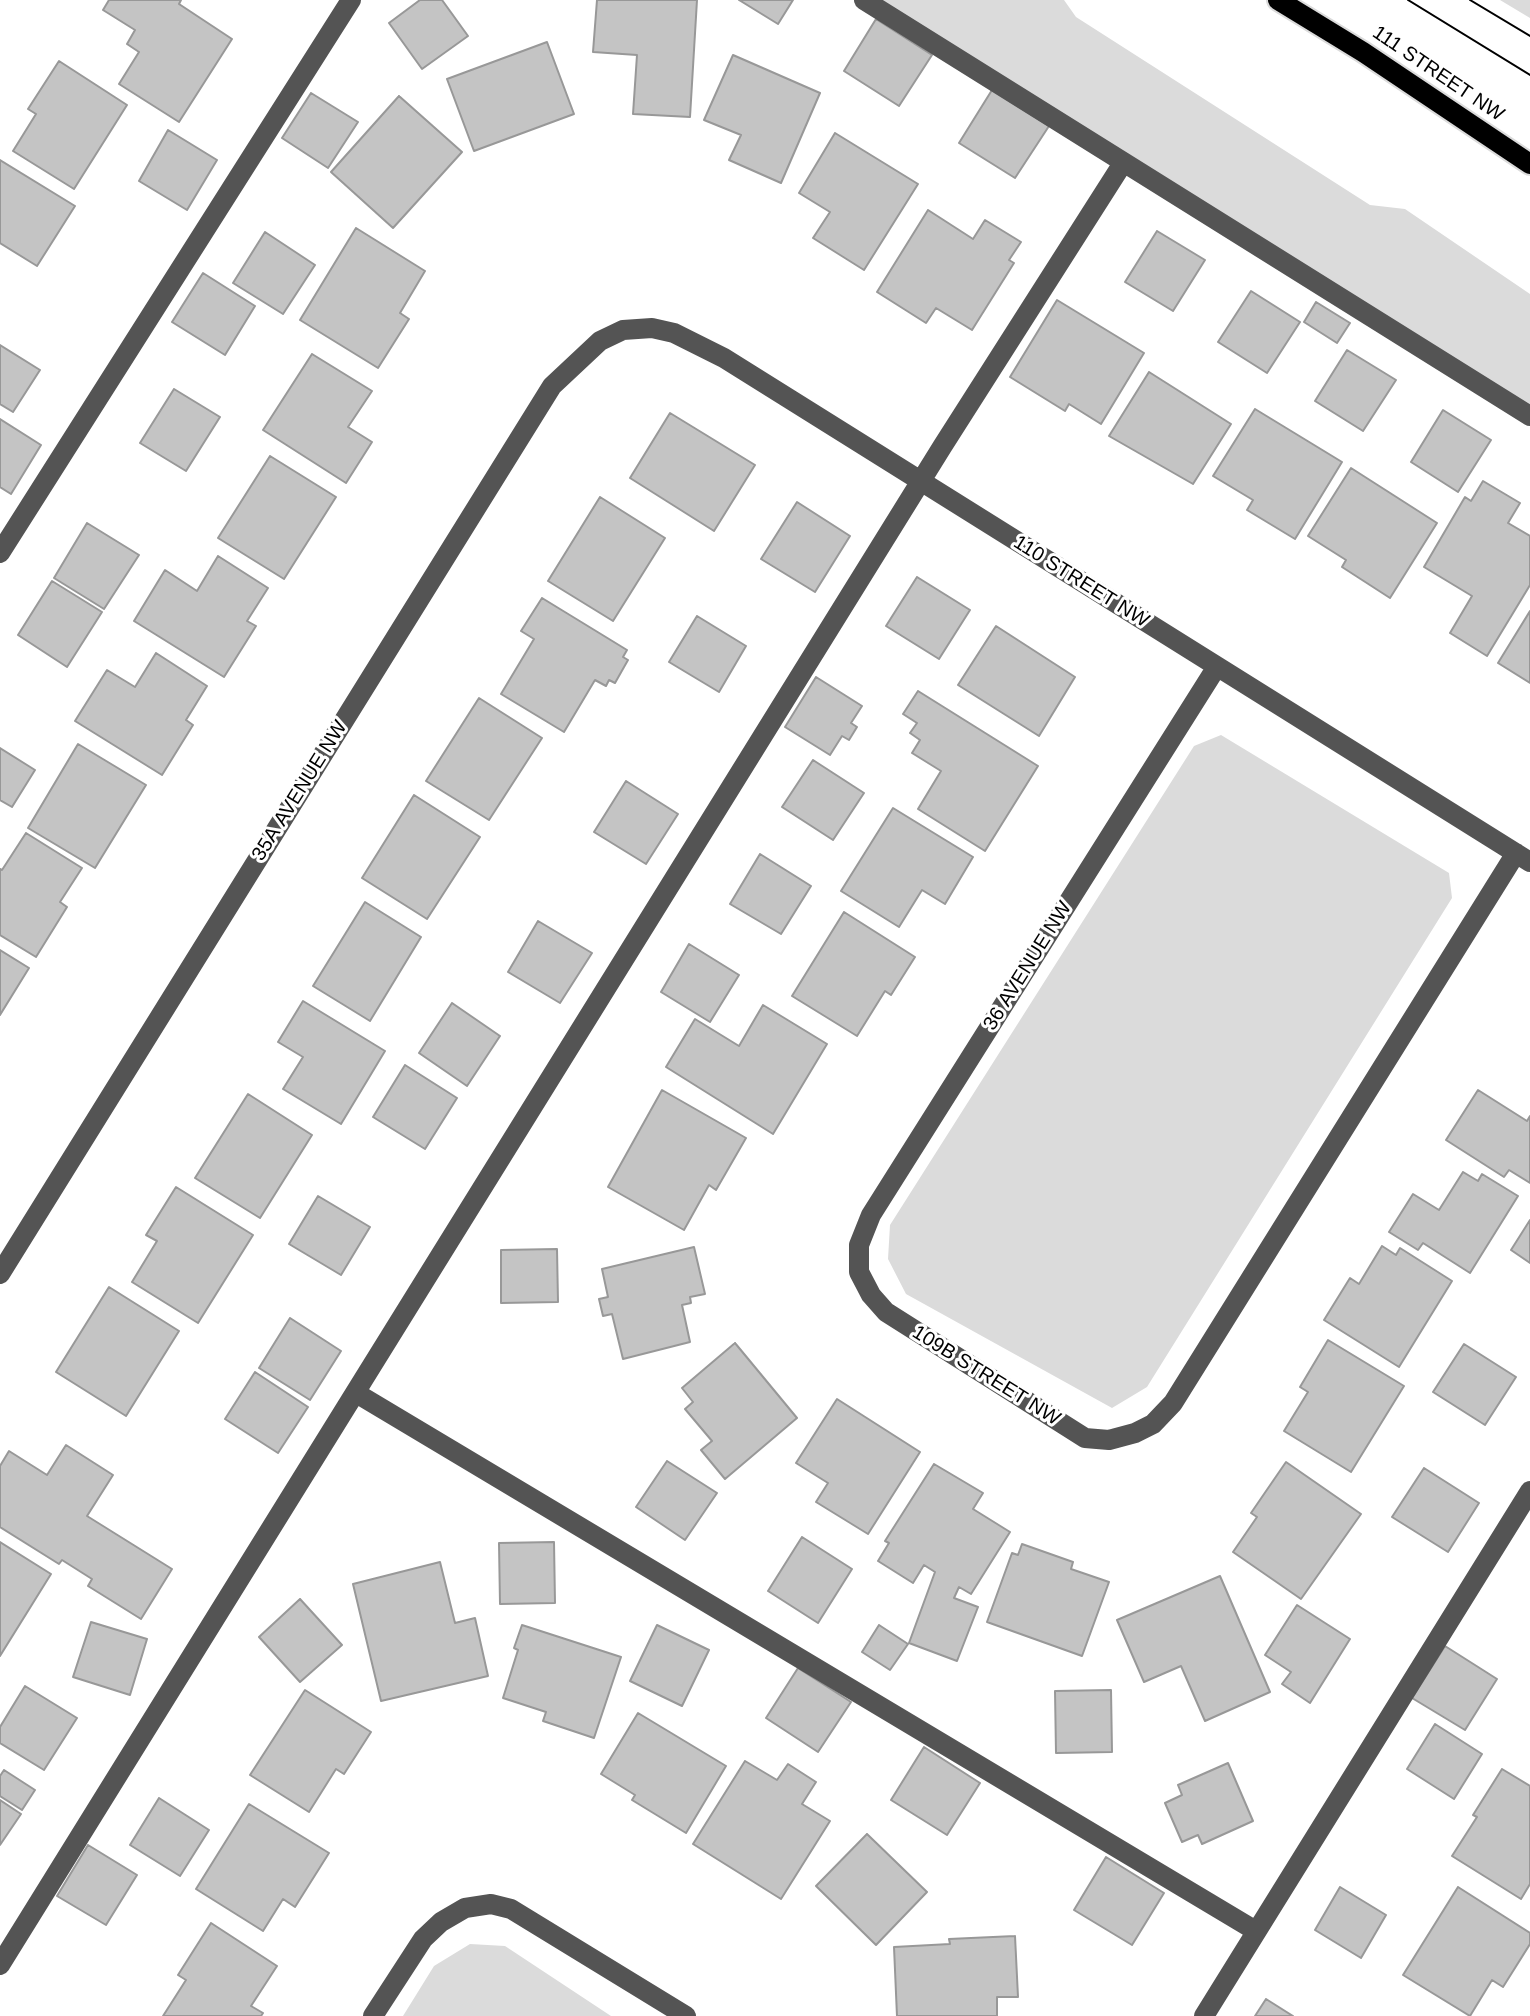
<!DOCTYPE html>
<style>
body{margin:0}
canvas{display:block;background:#fff}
</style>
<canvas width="1530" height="2016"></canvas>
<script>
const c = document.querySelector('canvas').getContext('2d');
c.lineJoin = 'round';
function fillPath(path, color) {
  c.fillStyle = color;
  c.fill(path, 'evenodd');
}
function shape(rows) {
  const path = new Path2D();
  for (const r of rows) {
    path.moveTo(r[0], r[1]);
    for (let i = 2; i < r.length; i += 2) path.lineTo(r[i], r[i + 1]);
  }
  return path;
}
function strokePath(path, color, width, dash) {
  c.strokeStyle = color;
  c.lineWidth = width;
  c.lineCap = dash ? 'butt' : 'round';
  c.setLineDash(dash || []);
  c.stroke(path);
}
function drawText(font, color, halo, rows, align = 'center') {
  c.font = font + ' Helvetica,sans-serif';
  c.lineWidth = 6;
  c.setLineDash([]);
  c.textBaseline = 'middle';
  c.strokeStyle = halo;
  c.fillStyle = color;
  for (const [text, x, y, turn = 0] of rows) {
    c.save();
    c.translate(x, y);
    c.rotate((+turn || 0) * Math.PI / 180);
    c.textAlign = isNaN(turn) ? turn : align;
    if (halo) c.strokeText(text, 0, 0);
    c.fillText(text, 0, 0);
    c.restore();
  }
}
fillPath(shape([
 [880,0,1064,0,1076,17,1370,205,1405,209,1530,294,1530,405],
 [1500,0,1530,0,1530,18],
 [1221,735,1449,873,1452,898,1147,1387,1112,1408,906,1294,888,1259,890,1225,1194,746],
 [470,1944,505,1946,611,2016,403,2016,434,1966]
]), '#dbdbdb');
const building = shape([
 [109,0,181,0,179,4,232,39,179,122,119,84,139,52,127,44,135,30,103,10,109,0],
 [420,0,442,0,468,36,422,69,389,23,420,0],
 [597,0,697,0,690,117,633,114,637,55,593,52,597,0],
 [739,0,793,0,778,24,739,0],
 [876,19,932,55,899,106,844,71,876,19],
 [547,42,574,114,474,151,447,79,547,42],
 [733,55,820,93,781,183,729,160,741,135,704,120,733,55],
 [59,61,127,105,74,189,13,151,36,114,28,109,59,61],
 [992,90,1049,126,1015,178,959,143,992,90],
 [311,93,358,122,328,168,282,138,311,93],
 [399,96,462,152,393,228,331,172,399,96],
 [168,130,217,160,187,210,139,181,168,130],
 [835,133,918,184,864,270,813,238,830,212,799,193,835,133],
 [0,160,75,206,37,266,0,243,0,160],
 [928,210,973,239,985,220,1021,242,1009,260,1014,263,972,330,936,308,926,323,877,292,928,210],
 [356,228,425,271,400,313,409,319,378,368,300,320,356,228],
 [1157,231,1205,260,1173,311,1125,282,1157,231],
 [265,232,315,265,283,314,233,283,265,232],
 [203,273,255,306,225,355,172,322,203,273],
 [1251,291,1300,322,1267,373,1218,342,1251,291],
 [1057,300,1144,353,1101,424,1069,404,1065,411,1010,377,1057,300],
 [1316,302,1350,323,1337,343,1304,322,1316,302],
 [0,345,40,370,13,412,0,404,0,345],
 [1347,350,1396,380,1363,431,1315,401,1347,350],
 [312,354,372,391,348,427,372,442,346,483,263,430,312,354],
 [1149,372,1231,424,1193,484,1109,436,1149,372],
 [174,389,220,417,186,471,140,443,174,389],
 [1255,409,1342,462,1295,539,1247,510,1253,500,1213,476,1255,409],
 [1443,410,1491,440,1458,492,1411,462,1443,410],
 [670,413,755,465,714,531,630,478,670,413],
 [0,419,41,445,11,494,0,487,0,419],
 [270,456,336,497,284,579,218,538,270,456],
 [1351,468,1437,523,1390,598,1342,567,1346,560,1308,536,1351,468],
 [1483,481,1520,503,1508,523,1530,536,1530,585,1487,656,1450,633,1472,596,1424,567,1465,497,1471,501,1483,481],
 [600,497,665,538,613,621,548,581,600,497],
 [797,502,850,536,815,592,761,559,797,502],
 [87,523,139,555,104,609,54,578,87,523],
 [218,556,268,588,247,621,256,626,224,677,134,621,165,570,197,591,218,556],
 [917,577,970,610,939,659,886,626,917,577],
 [52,581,102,612,67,667,18,635,52,581],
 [542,598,627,650,623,657,628,660,615,683,609,680,606,686,595,680,564,732,501,694,534,639,521,631,542,598],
 [1530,611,1530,683,1498,663,1530,611],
 [697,616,746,646,719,692,669,662,697,616],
 [996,626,1075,677,1039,736,958,685,996,626],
 [156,653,207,686,186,720,193,725,162,775,75,721,107,670,135,687,156,653],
 [816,677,862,706,851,723,857,727,849,740,842,736,830,755,785,727,816,677],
 [918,691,1038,766,985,851,918,809,941,771,912,753,920,740,910,733,917,723,903,714,918,691],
 [479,698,542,738,489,820,426,781,479,698],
 [78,744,146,785,95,868,28,828,78,744],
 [0,748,35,770,12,807,0,800,0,748],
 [813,760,864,793,833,840,782,807,813,760],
 [626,781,678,814,646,864,594,832,626,781],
 [414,795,480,837,427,919,362,878,414,795],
 [893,808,973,857,945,904,922,890,899,927,841,891,893,808],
 [26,833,82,868,60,902,67,907,36,957,0,935,0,869,2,870,26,833],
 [760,854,811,886,781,934,730,904,760,854],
 [365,902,421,937,370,1021,313,986,365,902],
 [844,912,915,957,891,995,885,991,857,1036,792,996,844,912],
 [538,921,592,953,560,1003,508,972,538,921],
 [689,944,739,975,710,1022,661,992,689,944],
 [0,950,29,968,0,1015,0,950],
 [303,1001,385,1051,341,1124,283,1089,303,1057,278,1042,303,1001],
 [452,1003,500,1036,467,1086,419,1053,452,1003],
 [763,1005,827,1044,773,1134,666,1067,695,1019,739,1046,763,1005],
 [405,1065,457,1098,425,1149,373,1117,405,1065],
 [662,1090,746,1138,716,1190,709,1185,684,1230,608,1187,662,1090],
 [1478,1090,1527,1121,1530,1116,1530,1183,1509,1170,1504,1177,1446,1140,1478,1090],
 [248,1094,312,1135,260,1218,195,1178,248,1094],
 [1463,1172,1478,1181,1482,1174,1518,1196,1470,1273,1423,1243,1418,1250,1389,1232,1413,1194,1439,1210,1463,1172],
 [176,1187,253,1235,198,1323,132,1282,157,1241,146,1235,176,1187],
 [318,1196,370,1227,341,1275,289,1244,318,1196],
 [1530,1220,1530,1263,1511,1250,1530,1220],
 [1382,1246,1396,1255,1400,1248,1452,1281,1399,1367,1324,1320,1350,1278,1359,1284,1382,1246],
 [694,1247,705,1294,690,1297,691,1303,682,1305,690,1342,623,1359,612,1314,603,1316,599,1299,608,1297,602,1269,694,1247],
 [557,1249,558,1302,501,1303,501,1250,557,1249],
 [109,1287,179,1331,126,1416,56,1372,109,1287],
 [290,1318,341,1351,310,1400,259,1368,290,1318],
 [1328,1340,1404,1386,1351,1472,1284,1431,1308,1392,1300,1387,1328,1340],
 [735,1343,797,1418,725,1479,701,1450,712,1441,685,1409,693,1402,682,1388,735,1343],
 [1464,1344,1516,1377,1485,1425,1433,1392,1464,1344],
 [255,1372,308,1407,278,1453,225,1419,255,1372],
 [837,1399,920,1452,868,1534,816,1502,828,1483,796,1463,837,1399],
 [66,1445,113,1475,87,1516,172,1569,141,1619,88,1586,92,1579,62,1560,59,1564,0,1527,0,1466,9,1451,47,1475,66,1445],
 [667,1461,717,1493,685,1540,636,1507,667,1461],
 [1286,1462,1361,1514,1301,1599,1233,1552,1257,1517,1251,1513,1286,1462],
 [934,1464,983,1493,973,1509,1010,1532,971,1594,959,1587,954,1598,978,1607,957,1661,909,1643,935,1572,924,1565,913,1583,878,1561,889,1543,885,1541,934,1464],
 [1424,1468,1479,1503,1448,1552,1392,1517,1424,1468],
 [802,1537,852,1569,818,1623,768,1591,802,1537],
 [0,1542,51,1574,0,1656,0,1542],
 [554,1542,555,1603,500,1604,499,1543,554,1542],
 [1022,1544,1073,1562,1071,1569,1109,1582,1082,1656,987,1622,1012,1553,1018,1555,1022,1544],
 [440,1562,455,1623,475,1618,488,1676,381,1701,353,1584,440,1562],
 [1220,1576,1270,1692,1205,1721,1181,1666,1144,1682,1117,1620,1220,1576],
 [300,1599,342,1645,300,1682,259,1637,300,1599],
 [1297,1605,1350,1639,1310,1703,1282,1684,1291,1672,1265,1655,1297,1605],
 [91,1622,147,1639,130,1695,73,1677,91,1622],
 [522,1625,621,1657,594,1738,543,1721,546,1712,503,1698,518,1650,514,1648,522,1625],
 [657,1625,709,1650,682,1706,630,1681,657,1625],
 [879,1625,908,1644,890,1670,862,1652,879,1625],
 [1445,1646,1497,1679,1465,1730,1412,1698,1445,1646],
 [798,1668,851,1702,818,1752,766,1718,798,1668],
 [25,1686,77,1718,44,1770,0,1743,0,1727,25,1686],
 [305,1690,371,1732,344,1774,336,1769,309,1812,250,1775,305,1690],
 [1111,1690,1112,1752,1056,1753,1055,1691,1111,1690],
 [638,1713,726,1766,686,1833,632,1800,635,1795,601,1774,638,1713],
 [1435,1724,1482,1754,1454,1799,1407,1769,1435,1724],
 [924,1747,980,1783,947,1835,891,1800,924,1747],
 [745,1761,777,1780,788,1764,816,1782,802,1804,830,1821,781,1899,693,1844,745,1761],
 [1228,1763,1253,1821,1202,1844,1198,1835,1182,1842,1165,1803,1182,1795,1178,1785,1228,1763],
 [1502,1769,1530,1786,1530,1884,1521,1899,1452,1856,1477,1817,1473,1815,1502,1769],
 [4,1770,35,1790,22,1810,0,1796,0,1776,4,1770],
 [159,1798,209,1830,180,1876,130,1845,159,1798],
 [0,1800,21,1814,0,1845,0,1800],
 [249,1804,329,1853,295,1907,283,1899,263,1931,196,1889,249,1804],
 [867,1834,927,1892,876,1945,816,1886,867,1834],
 [88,1845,137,1875,106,1925,57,1896,88,1845],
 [1106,1857,1164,1893,1132,1945,1074,1910,1106,1857],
 [1340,1887,1386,1915,1361,1958,1315,1930,1340,1887],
 [1458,1887,1530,1933,1530,1944,1503,1987,1492,1980,1470,2016,1403,1975,1458,1887],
 [211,1923,277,1966,251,2006,263,2013,261,2016,163,2016,186,1980,178,1975,211,1923],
 [1015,1936,1018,1997,997,1997,997,2016,897,2016,894,1947,950,1944,949,1939,1015,1936],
 [1266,1999,1293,2016,1255,2016,1266,1999]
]);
fillPath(building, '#c4c4c4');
strokePath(building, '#989898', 2);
const major = shape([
 [1278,0,1363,52,1530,164]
]);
strokePath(major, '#dbdbdb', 24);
strokePath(shape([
 [864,0,1530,416],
 [0,553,351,0],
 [1216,668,871,1215,859,1245,859,1272,871,1295,886,1312,1085,1438,1109,1440,1135,1433,1153,1424,1173,1403,1516,853],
 [0,1274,552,386,600,341,623,330,652,328,674,333,724,358,1530,862],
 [356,1393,1256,1931],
 [0,1965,942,447,1123,163],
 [373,2016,423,1939,441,1922,465,1908,491,1904,511,1909,686,2016],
 [1204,2016,1530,1491]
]), '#545454', 20);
strokePath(major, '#000', 20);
strokePath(shape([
 [1408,0,1530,75],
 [1470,0,1530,36]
]), '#000', 2);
drawText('20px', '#000', '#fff', [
 ["111 STREET NW",1438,74,34],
 ["110 STREET NW",1081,582,32],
 ["35A AVENUE NW",300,791,-58],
 ["36 AVENUE NW",1028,966,-58],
 ["109B STREET NW",986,1376,32]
]);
</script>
